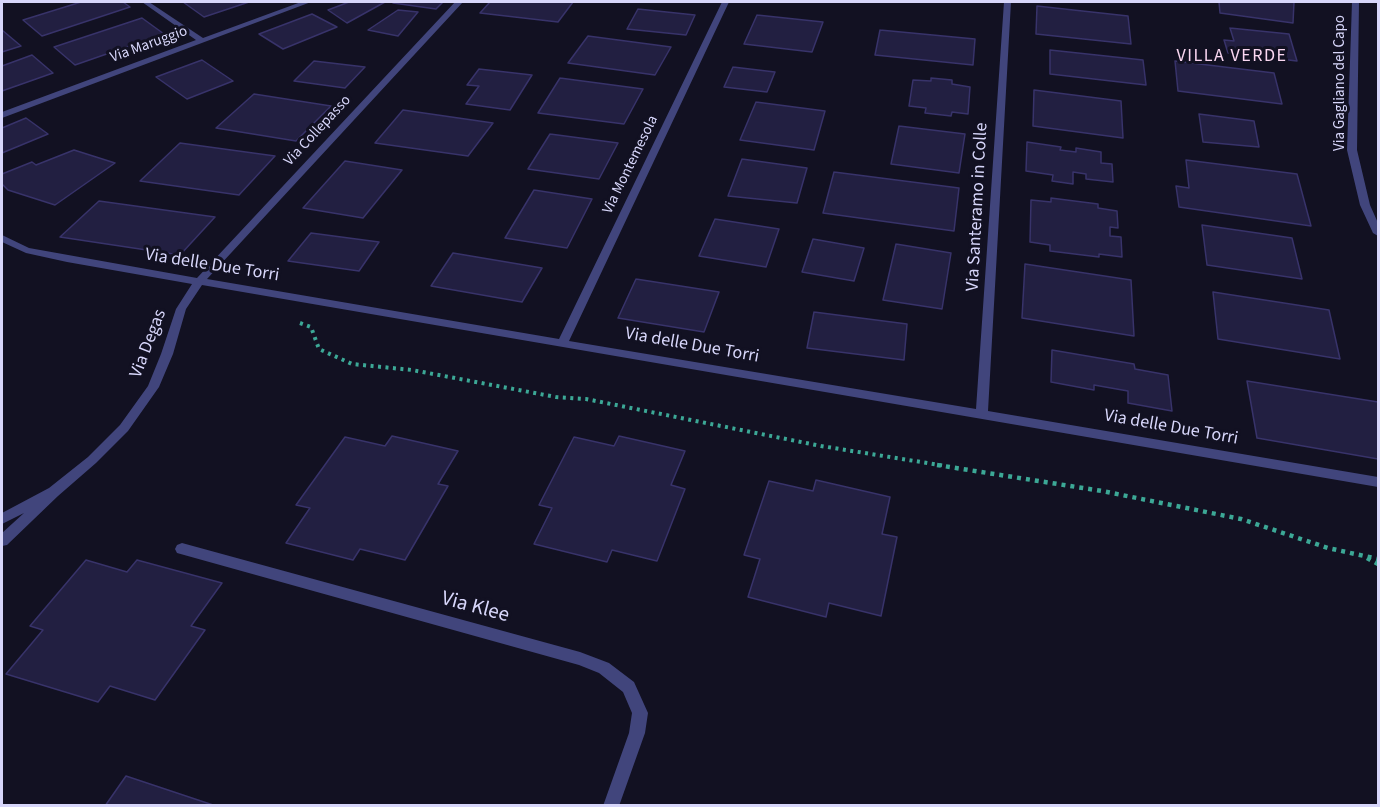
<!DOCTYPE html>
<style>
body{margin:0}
#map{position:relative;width:1380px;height:807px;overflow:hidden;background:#121122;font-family:"Source Sans 3",sans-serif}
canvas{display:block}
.frame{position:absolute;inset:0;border:3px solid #d7d6fa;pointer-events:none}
</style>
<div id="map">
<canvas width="1380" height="807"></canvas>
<div class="frame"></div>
</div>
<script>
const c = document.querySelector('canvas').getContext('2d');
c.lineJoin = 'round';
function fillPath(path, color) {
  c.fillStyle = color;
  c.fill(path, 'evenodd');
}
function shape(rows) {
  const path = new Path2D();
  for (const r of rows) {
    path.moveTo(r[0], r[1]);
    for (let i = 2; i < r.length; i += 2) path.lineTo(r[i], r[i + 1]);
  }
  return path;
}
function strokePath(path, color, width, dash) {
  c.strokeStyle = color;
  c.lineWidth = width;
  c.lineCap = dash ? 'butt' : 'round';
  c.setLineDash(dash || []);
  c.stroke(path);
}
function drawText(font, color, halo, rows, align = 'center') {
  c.font = font + ' "Source Sans 3",sans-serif';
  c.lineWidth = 6;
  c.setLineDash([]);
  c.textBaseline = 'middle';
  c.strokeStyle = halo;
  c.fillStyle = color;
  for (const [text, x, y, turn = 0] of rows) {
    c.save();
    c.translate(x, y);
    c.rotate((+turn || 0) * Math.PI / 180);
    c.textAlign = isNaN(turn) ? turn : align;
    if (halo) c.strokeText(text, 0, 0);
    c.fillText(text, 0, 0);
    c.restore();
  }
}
const building = shape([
 [81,2,123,2,130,7,42,36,23,20,81,2],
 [183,2,249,2,204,17,183,2],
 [349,2,385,2,347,23,328,10,349,2],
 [394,2,443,2,436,9,393,3,394,2],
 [490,2,573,2,558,22,480,13,490,2],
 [1219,2,1294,2,1293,23,1220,13,1219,2],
 [1037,6,1128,16,1131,44,1036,34,1037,6],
 [638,9,695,15,686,35,627,29,638,9],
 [398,10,418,12,398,36,368,30,398,10],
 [312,14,337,27,283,49,259,34,312,14],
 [757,15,823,22,812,52,744,44,757,15],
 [142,18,164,34,75,65,54,47,142,18],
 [1230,28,1289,34,1297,61,1228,53,1224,40,1234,41,1230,28],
 [2,30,21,46,2,52,2,30],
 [880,30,975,39,973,65,875,55,880,30],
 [588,36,671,47,655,75,568,63,588,36],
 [1050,50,1143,60,1146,85,1050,74,1050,50],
 [32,55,53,73,2,91,2,66,32,55],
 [202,60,233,81,187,99,156,77,202,60],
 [314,61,365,67,345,88,294,81,314,61],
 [1175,61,1274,73,1282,104,1178,91,1175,61],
 [733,67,775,72,767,92,724,87,733,67],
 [479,69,532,75,510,110,466,104,479,86,467,85,479,69],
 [560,78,643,89,624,124,538,113,560,78],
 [931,78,952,80,952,84,970,87,968,114,952,112,951,116,925,113,926,108,909,106,913,80,931,81,931,78],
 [1034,90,1121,101,1123,138,1033,126,1034,90],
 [254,94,331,106,296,141,216,128,254,94],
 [756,102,825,111,814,150,740,140,756,102],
 [403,110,493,123,468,156,375,143,403,110],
 [1199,114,1254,121,1259,147,1203,142,1199,114],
 [26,118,48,134,2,153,2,128,26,118],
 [899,126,965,134,959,173,891,164,899,126],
 [550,134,618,143,599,179,528,169,550,134],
 [1027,142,1061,147,1060,150,1076,152,1076,148,1101,152,1101,163,1112,164,1113,182,1086,179,1086,174,1073,172,1073,184,1052,181,1053,175,1026,171,1027,142],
 [180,143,275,156,239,195,140,181,180,143],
 [74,150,115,163,55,205,8,190,2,184,2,174,32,162,36,165,74,150],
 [742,159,807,168,797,203,728,196,742,159],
 [1186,160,1297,174,1311,226,1179,207,1176,186,1189,188,1186,160],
 [345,161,402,170,363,218,303,208,345,161],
 [834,172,959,188,954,231,823,213,834,172],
 [534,190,592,199,567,248,505,238,534,190],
 [1051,198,1098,204,1098,208,1117,211,1118,228,1110,227,1110,236,1121,237,1122,257,1099,254,1099,257,1050,251,1050,245,1030,242,1031,200,1051,202,1051,198],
 [99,201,215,217,180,255,60,237,99,201],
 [715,219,779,229,766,267,699,256,715,219],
 [1202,225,1292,238,1302,279,1207,265,1202,225],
 [311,233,379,242,359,271,288,261,311,233],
 [813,239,864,248,854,281,802,272,813,239],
 [896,244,951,253,942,309,883,300,896,244],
 [453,253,542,268,522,302,431,286,453,253],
 [1025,264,1131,280,1134,336,1022,318,1025,264],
 [636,279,719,292,704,332,618,318,636,279],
 [1213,292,1329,310,1340,359,1218,339,1213,292],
 [814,312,907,324,904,360,807,348,814,312],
 [1052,350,1134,364,1135,369,1168,375,1172,411,1128,403,1128,391,1094,385,1094,390,1051,382,1052,350],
 [1247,381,1378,402,1378,459,1257,438,1247,381],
 [392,436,458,451,438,484,448,486,405,560,360,549,353,560,286,543,310,508,296,505,345,437,385,446,392,436],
 [619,436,685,451,671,485,685,489,657,561,612,550,607,562,534,544,552,508,539,505,574,437,614,446,619,436],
 [816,480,890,497,882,534,897,537,881,616,829,603,826,617,748,597,760,559,744,555,769,481,813,491,816,480],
 [86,560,127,572,137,560,222,583,191,626,205,630,155,700,110,686,98,702,6,674,43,630,30,626,86,560],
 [126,776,216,806,105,806,126,776]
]);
fillPath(building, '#221f41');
strokePath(building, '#38336a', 1.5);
strokePath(shape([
 [300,323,311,327,319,349,352,364,412,370,556,397,586,399,821,446,946,466]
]), '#3ca896', 4, [3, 4.5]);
strokePath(shape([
 [937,465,1102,491,1241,519,1328,548,1378,559],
 [1367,558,1378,564]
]), '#3ca896', 4.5, [4, 5]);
fillPath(shape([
 [142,2,149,2,203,38,301,2,311,2,2,118,2,112,196,40,142,2],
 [455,2,463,2,207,279,559,339,722,2,729,2,569,341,976,409,1004,2,1011,2,988,411,1378,477,1378,487,202,285,186,309,173,354,159,387,128,431,96,463,58,496,7,545,2,546,2,533,24,513,2,524,2,513,49,488,88,457,120,425,148,386,161,354,176,309,192,284,67,262,26,253,2,242,2,235,29,248,197,278,455,2],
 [1352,2,1359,2,1357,150,1370,205,1378,223,1378,236,1373,233,1360,205,1347,150,1352,2],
 [182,543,580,652,609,663,634,682,648,713,645,733,619,806,603,806,629,733,632,713,623,692,599,673,579,665,177,553,175,549,177,545,182,543]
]), '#41457c');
drawText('15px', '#d7d6fa', '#121122', [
 ["Via Maruggio",149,45,-20],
 ["Via Gagliano del Capo",1341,83,-90],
 ["Via Collepasso",318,131,-47],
 ["Via Montemesola",631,165,-64]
]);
c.letterSpacing = '1.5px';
drawText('18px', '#fbd8f2', '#121122', [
 ["VILLA VERDE",1232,57]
]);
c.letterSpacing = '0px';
drawText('18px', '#d7d6fa', '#121122', [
 ["Via Santeramo in Colle",978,207,-87],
 ["Via delle Due Torri",212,266,9],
 ["Via Degas",149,344,-69],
 ["Via delle Due Torri",692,346,10],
 ["Via delle Due Torri",1171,428,10]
]);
drawText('21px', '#d7d6fa', '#121122', [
 ["Via Klee",475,608,15]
]);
</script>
